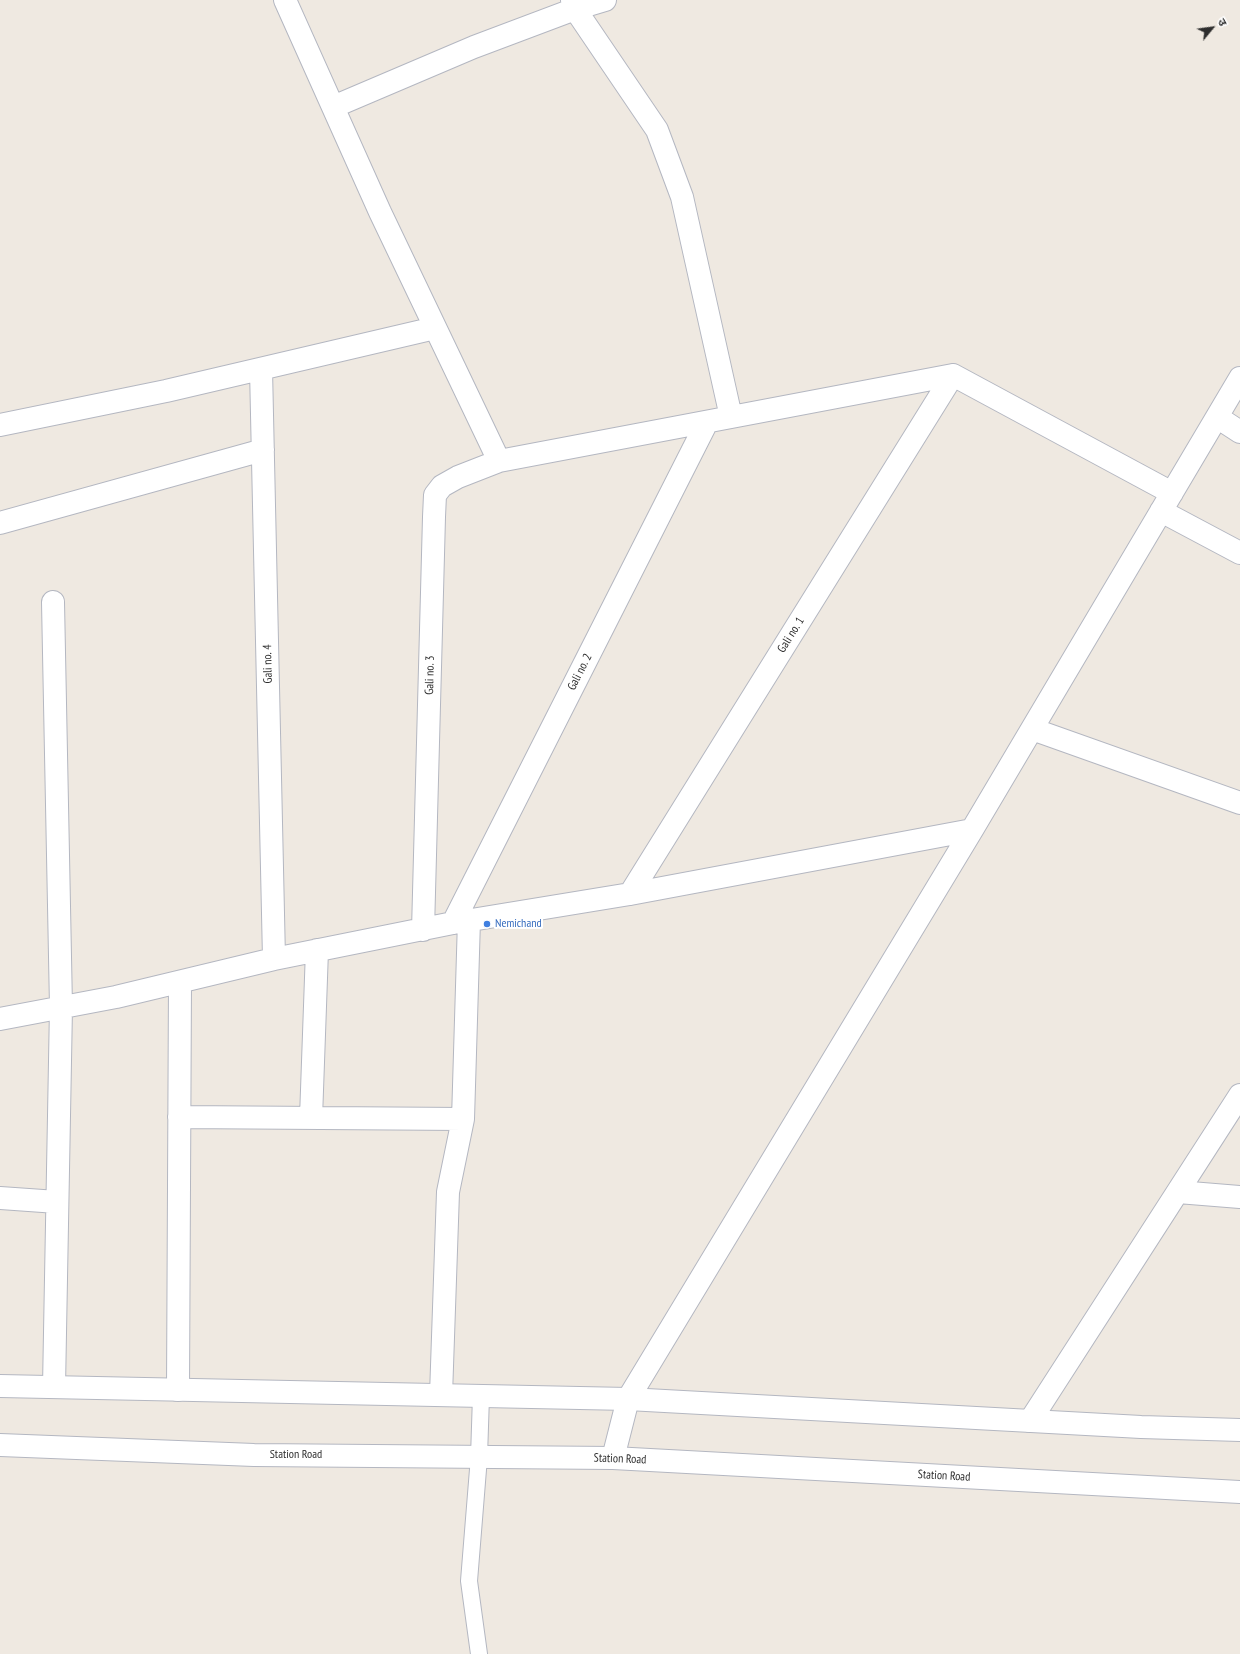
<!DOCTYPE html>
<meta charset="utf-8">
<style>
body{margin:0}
#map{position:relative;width:1240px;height:1654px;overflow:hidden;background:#efe9e1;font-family:"PT Sans Narrow","Noto Sans Devanagari",sans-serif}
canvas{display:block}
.north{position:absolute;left:1192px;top:8px;width:40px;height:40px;-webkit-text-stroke:3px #fff;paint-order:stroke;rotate:61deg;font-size:11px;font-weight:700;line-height:16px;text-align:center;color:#2e2e2e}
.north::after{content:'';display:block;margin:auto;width:14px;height:18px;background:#2e2e2e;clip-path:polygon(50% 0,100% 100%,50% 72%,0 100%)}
</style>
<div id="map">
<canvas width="1240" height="1654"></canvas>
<div class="north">उ</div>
</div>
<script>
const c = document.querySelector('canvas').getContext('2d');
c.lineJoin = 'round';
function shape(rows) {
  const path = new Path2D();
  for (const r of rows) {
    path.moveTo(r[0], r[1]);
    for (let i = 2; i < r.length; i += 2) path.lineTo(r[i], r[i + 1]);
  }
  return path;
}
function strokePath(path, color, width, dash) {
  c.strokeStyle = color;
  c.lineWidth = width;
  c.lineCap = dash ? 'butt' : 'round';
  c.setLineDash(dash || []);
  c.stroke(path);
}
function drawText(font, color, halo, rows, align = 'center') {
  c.font = font + ' "PT Sans Narrow",sans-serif';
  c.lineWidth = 4;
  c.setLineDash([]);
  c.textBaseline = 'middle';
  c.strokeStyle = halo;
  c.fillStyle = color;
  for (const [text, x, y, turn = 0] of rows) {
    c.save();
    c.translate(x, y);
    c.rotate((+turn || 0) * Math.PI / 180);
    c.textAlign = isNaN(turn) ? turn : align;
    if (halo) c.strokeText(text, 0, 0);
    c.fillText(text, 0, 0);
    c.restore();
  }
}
const lane = shape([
 [479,1654,469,1581,479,1457,481,1396]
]);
const street = shape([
 [285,0,380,212,499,461],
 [572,0,575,9,657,130,682,197,731,417],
 [333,107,474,47,575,9,605,0],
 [261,369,274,959],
 [1217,417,1240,432],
 [0,425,166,391,435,328],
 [1161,511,1240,553],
 [0,523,263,450],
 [53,602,61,1007,54,1387],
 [1032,729,1240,803],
 [630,894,953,375],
 [453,923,707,422],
 [423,930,434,517,435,495,442,486,458,477,499,461,953,375,1172,493],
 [0,1019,116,997,274,959,453,923,630,894,972,830],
 [179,1117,463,1119],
 [311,1118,317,950],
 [1178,1192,1240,1197],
 [0,1198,57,1202],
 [178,1390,180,982],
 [441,1395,448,1192,463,1119,469,920],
 [1030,1421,1240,1095],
 [613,1458,628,1399,972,830,1240,378]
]);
const secondary = shape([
 [0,1386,628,1399,1141,1427,1240,1430],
 [0,1445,254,1455,613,1458,1240,1492]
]);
strokePath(lane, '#b4b7c1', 18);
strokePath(street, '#b4b7c1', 24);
strokePath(secondary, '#b4b7c1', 24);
strokePath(lane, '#fff', 16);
strokePath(street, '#fff', 22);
strokePath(secondary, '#fff', 22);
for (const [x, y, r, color] of [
 [487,924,4,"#3f7fe0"]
]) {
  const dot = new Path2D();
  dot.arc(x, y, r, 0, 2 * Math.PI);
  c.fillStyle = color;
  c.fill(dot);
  strokePath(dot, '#fff', 1.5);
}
drawText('12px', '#2e2e2e', '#fff', [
 ["Gali no. 1",791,635,-58],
 ["Gali no. 4",268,664,-91],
 ["Gali no. 2",580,672,-63],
 ["Gali no. 3",430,675,-89],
 ["Station Road",296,1455],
 ["Station Road",620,1459,2],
 ["Station Road",944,1476,3]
]);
drawText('12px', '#366cbe', '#fff', [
 ["Nemichand",495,924]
], 'left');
</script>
